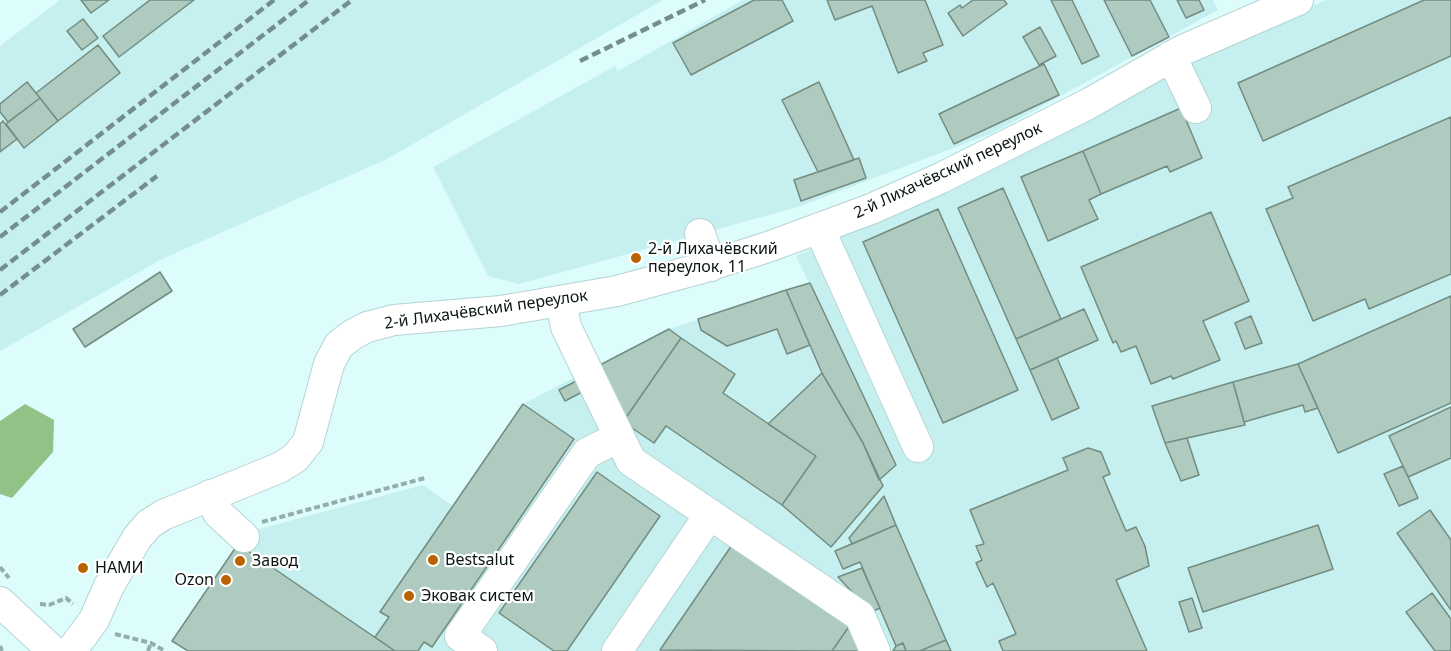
<!DOCTYPE html>
<meta charset="utf-8">
<style>
body{margin:0}
canvas{display:block;background:#ddfdfd}
</style>
<canvas width="1451" height="651"></canvas>
<script>
const c = document.querySelector('canvas').getContext('2d');
c.lineJoin = 'round';
function fillPath(path, color) {
  c.fillStyle = color;
  c.fill(path, 'evenodd');
}
function shape(rows) {
  const path = new Path2D();
  for (const r of rows) {
    path.moveTo(r[0], r[1]);
    for (let i = 2; i < r.length; i += 2) path.lineTo(r[i], r[i + 1]);
  }
  return path;
}
function strokePath(path, color, width, dash) {
  c.strokeStyle = color;
  c.lineWidth = width;
  c.lineCap = dash ? 'butt' : 'round';
  c.setLineDash(dash || []);
  c.stroke(path);
}
function drawText(font, color, halo, rows, align = 'center') {
  c.font = font + ' "Noto Sans",sans-serif';
  c.lineWidth = 4.5;
  c.setLineDash([]);
  c.textBaseline = 'middle';
  c.strokeStyle = halo;
  c.fillStyle = color;
  for (const [text, x, y, turn = 0] of rows) {
    c.save();
    c.translate(x, y);
    c.rotate((+turn || 0) * Math.PI / 180);
    c.textAlign = isNaN(turn) ? turn : align;
    if (halo) c.strokeText(text, 0, 0);
    c.fillText(text, 0, 0);
    c.restore();
  }
}
fillPath(shape([
 [60,0,663,0,387,159,162,259,0,351,0,46],
 [743,0,1213,0,1218,10,993,133,798,207,519,284,488,276,433,167,615,66,618,71],
 [1326,0,1451,0,1451,651,188,651,172,641,248,532,423,485,453,506,523,404,669,329,809,283,796,256,952,183,1176,63]
]), '#c6f0f0');
fillPath(shape([
 [25,404,54,420,53,452,12,498,0,494,0,421]
]), '#91c387');
const building = shape([
 [81,0,109,0,91,13,81,0],
 [150,0,194,0,119,57,103,36,150,0],
 [754,0,782,0,793,21,691,75,673,43,754,0],
 [827,0,925,0,943,45,923,53,927,61,898,73,872,6,835,20,827,0],
 [973,0,1004,0,1007,4,963,36,948,13,960,5,962,8,973,0],
 [1051,0,1072,0,1099,56,1082,64,1051,0],
 [1104,0,1150,0,1169,37,1132,56,1104,0],
 [1177,0,1199,0,1204,10,1186,18,1177,0],
 [1424,0,1451,0,1451,56,1263,141,1238,83,1424,0],
 [83,19,98,38,82,50,67,31,83,19],
 [1040,27,1056,56,1039,65,1023,37,1040,27],
 [98,45,120,73,58,121,36,93,98,45],
 [1044,64,1059,95,954,144,939,114,1044,64],
 [27,82,40,98,8,122,0,112,0,104,27,82],
 [819,82,854,160,818,172,782,100,819,82],
 [40,98,58,121,24,148,6,124,40,98],
 [1181,108,1202,158,1170,172,1167,166,1101,194,1083,151,1181,108],
 [1451,117,1451,274,1369,309,1365,299,1313,321,1266,209,1293,198,1288,187,1451,117],
 [3,121,17,139,0,152,0,124,3,121],
 [1083,151,1101,194,1089,200,1098,219,1048,241,1021,177,1083,151],
 [859,158,866,178,801,201,794,180,859,158],
 [1003,188,1061,319,1016,339,958,208,1003,188],
 [938,209,1018,390,943,423,863,242,938,209],
 [1211,212,1249,301,1203,321,1220,360,1173,379,1171,376,1151,384,1136,346,1121,352,1116,341,1113,343,1081,267,1211,212],
 [160,272,172,291,85,347,73,329,160,272],
 [810,283,896,465,879,480,863,443,822,373,786,290,810,283],
 [786,290,810,345,787,354,777,329,727,346,701,330,698,319,786,290],
 [1451,296,1451,403,1338,453,1298,364,1451,296],
 [1084,309,1098,340,1030,370,1016,339,1084,309],
 [1251,316,1262,343,1245,349,1235,323,1251,316],
 [669,329,681,338,623,422,598,366,669,329],
 [681,338,735,374,723,393,816,456,782,505,666,426,654,443,623,422,681,338],
 [1057,358,1079,408,1052,420,1030,370,1057,358],
 [1298,364,1318,408,1305,412,1303,405,1244,422,1233,382,1298,364],
 [822,373,863,443,883,486,831,547,782,505,816,456,768,424,822,373],
 [580,379,586,390,565,401,559,390,580,379],
 [1233,382,1245,425,1165,443,1152,406,1233,382],
 [523,404,574,439,432,647,424,642,418,651,395,651,375,637,389,617,380,612,523,404],
 [1451,407,1451,458,1408,477,1389,436,1451,407],
 [1187,438,1199,475,1181,481,1165,443,1187,438],
 [1088,448,1101,452,1110,474,1103,477,1126,531,1136,527,1145,546,1149,566,1116,580,1147,651,1003,651,999,641,1016,634,993,583,987,587,976,563,982,560,976,546,984,544,970,510,1068,470,1063,458,1088,448],
 [1403,466,1418,498,1399,506,1384,474,1403,466],
 [597,472,660,516,567,651,554,651,499,613,597,472],
 [884,496,896,525,852,544,849,538,884,496],
 [1430,510,1451,540,1451,610,1397,533,1430,510],
 [896,525,946,640,920,651,906,651,903,643,896,646,860,562,843,569,835,551,896,525],
 [1318,525,1333,569,1203,612,1188,568,1318,525],
 [238,544,395,651,188,651,172,641,238,544],
 [732,545,850,625,832,651,660,650,732,545],
 [862,568,880,608,871,612,838,577,862,568],
 [1432,593,1451,619,1451,651,1435,651,1406,612,1432,593],
 [1192,598,1202,628,1189,632,1179,602,1192,598],
 [850,625,867,651,832,651,850,625],
 [946,640,951,651,920,651,946,640],
 [903,643,906,651,893,651,896,646,903,643]
]);
fillPath(building, '#afcabf');
strokePath(building, '#728c81', 1.5);
const minor = shape([
 [1171,56,1196,108],
 [819,228,918,447],
 [700,234,711,266],
 [561,301,566,327,631,461,860,616,875,651],
 [210,495,218,513,244,537],
 [0,602,53,651],
 [71,651,94,620,109,586,137,538,149,524,163,515,279,468,295,458,308,442,329,364,339,345,352,335,367,327,394,320,501,311,617,291,702,268,768,247,871,209,941,178,1088,104,1183,50,1298,0],
 [482,651,460,636,587,453,619,437],
 [617,651,710,514]
]);
strokePath(minor, '#b4d4d3', 32);
strokePath(shape([
 [262,522,425,478],
 [0,567,9,578],
 [40,604,49,605,66,598,73,604],
 [115,634,151,643,165,651],
 [0,646,2,651],
 [148,651,151,643]
]), '#94adad', 4, [6, 3]);
strokePath(minor, '#fff', 30);
strokePath(shape([
 [580,61,705,0],
 [0,212,274,0],
 [0,237,309,0],
 [0,270,352,0],
 [0,295,157,176]
]), '#768d8d', 4.5, [9, 4.5]);
for (const [x, y, r, color] of [
 [636,258,6,"#bb6200"],
 [433,560,6,"#bb6200"],
 [240,561,6,"#bb6200"],
 [83,568,6,"#bb6200"],
 [226,580,6,"#bb6200"],
 [409,596,6,"#bb6200"]
]) {
  const dot = new Path2D();
  dot.arc(x, y, r, 0, 2 * Math.PI);
  c.fillStyle = color;
  c.fill(dot);
  strokePath(dot, '#fff', 2);
}
drawText('16px', '#0a1616', '#fff', [
 ["2-й Лихачёвский переулок",948,171,-25],
 ["2-й Лихачёвский переулок",486,310,-8]
]);
drawText('16px', '#0a1616', '#fff', [
 ["2-й Лихачёвский",648,249],
 ["переулок, 11",648,267],
 ["Bestsalut",445,560],
 ["Завод",252,561],
 ["НАМИ",95,568],
 ["Ozon",214,580,"right"],
 ["Эковак систем",421,596]
], 'left');
</script>
